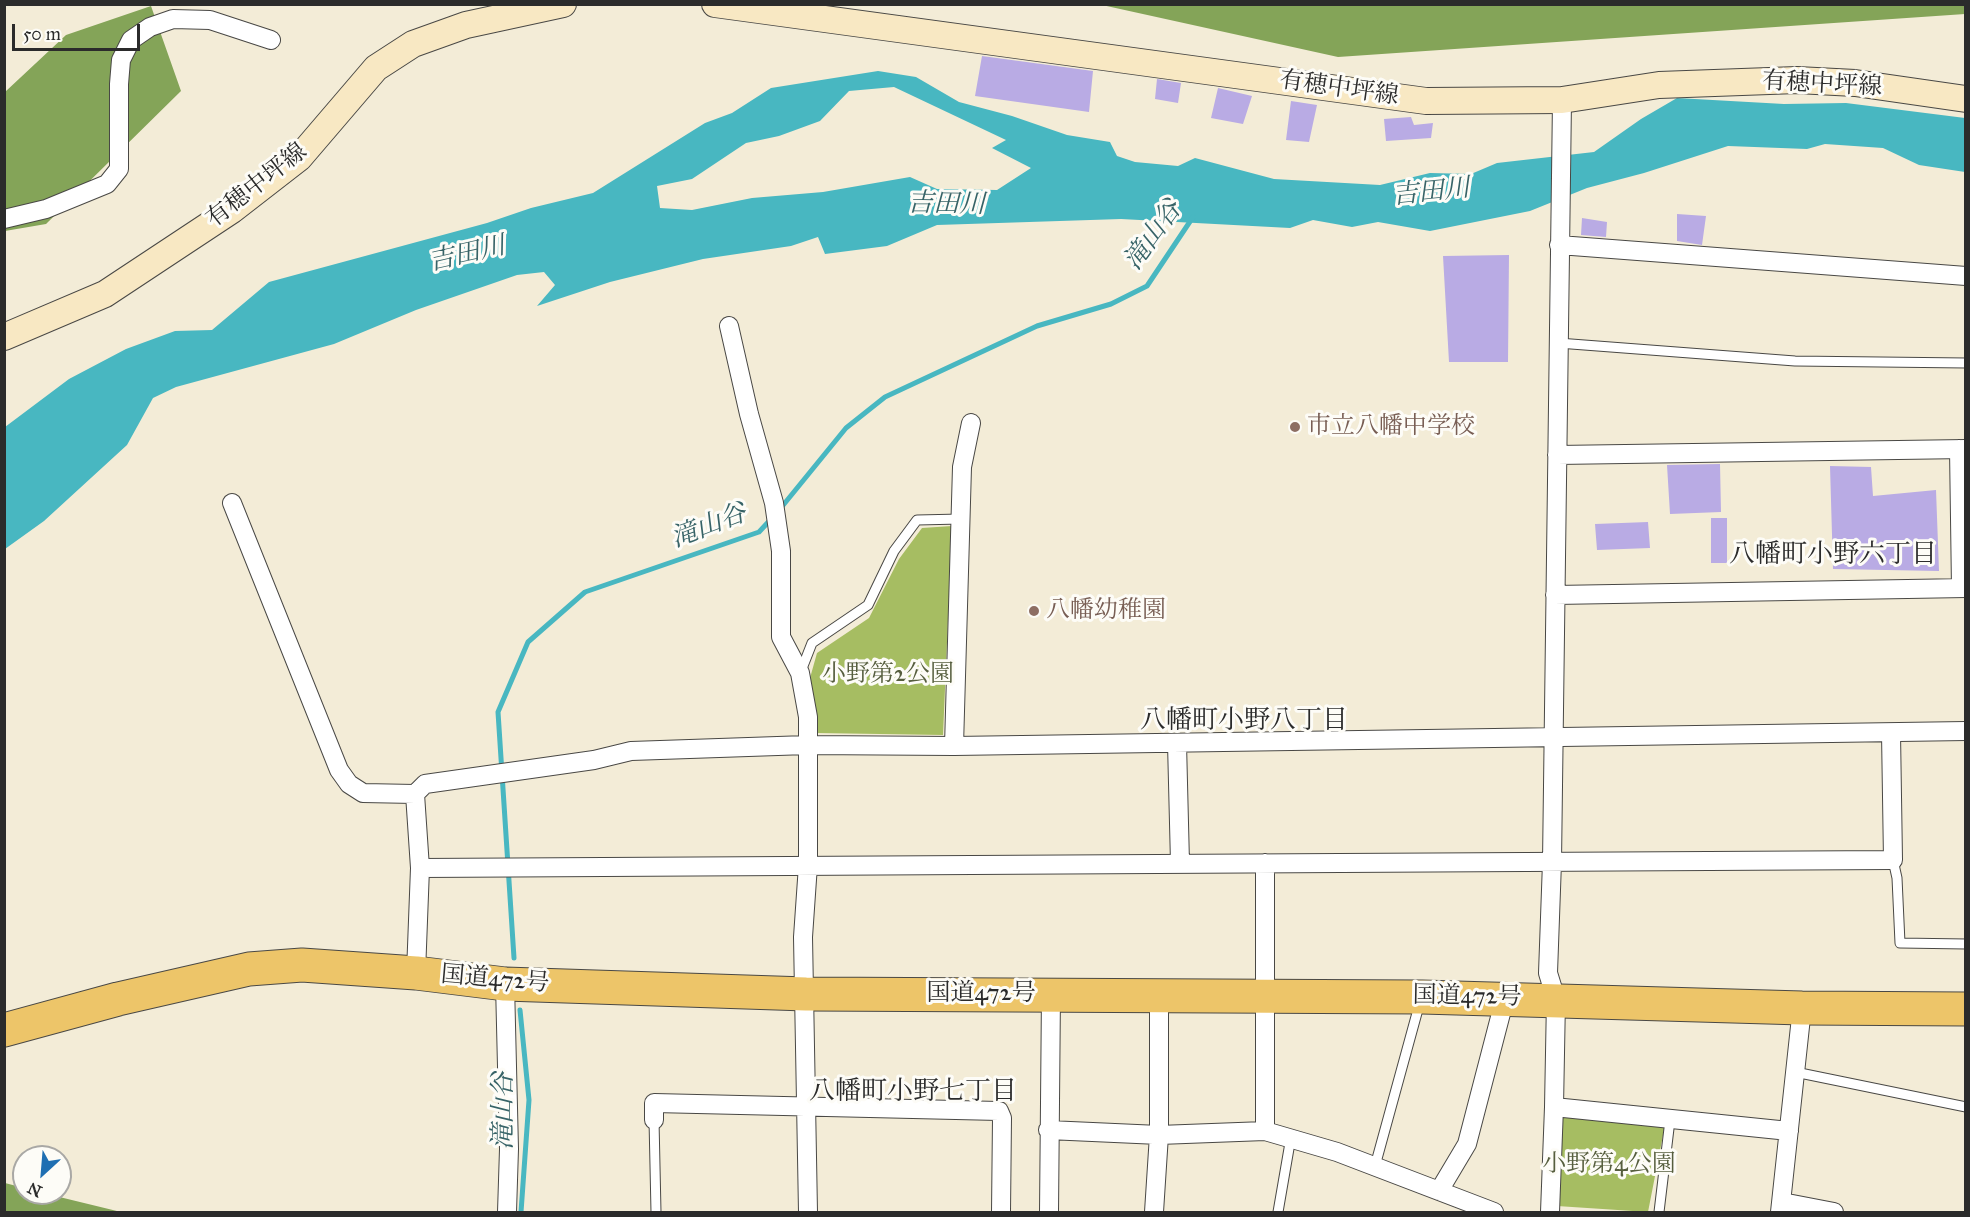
<!DOCTYPE html>
<meta charset="utf-8">
<style>
body{margin:0}
#map{position:relative;width:1970px;height:1217px;overflow:hidden;background:#f3ecd7;font-family:"IM FELL Great Primer",serif}
canvas{display:block}
.frame{position:absolute;inset:0;border:6px solid #2b2b2b;pointer-events:none}
.north{position:absolute;left:12px;top:1145px;width:60px;height:60px;box-sizing:border-box;background:#fdfcf7;border:2px solid #a9a8a5;border-radius:50%;rotate:206deg;font-size:16px;font-weight:700;line-height:24px;text-align:center;color:#2b2b2b}
.north::after{content:'';display:block;margin:auto;width:21px;height:27px;background:#1f6fb2;clip-path:polygon(50% 0,100% 100%,50% 72%,0 100%)}
.scale{position:absolute;left:12px;top:24px;width:128px;height:27px;box-sizing:border-box;border:3px solid #2b2b2b;border-top:0;padding-left:8px;font-size:18px;line-height:21px;white-space:nowrap;color:#2b2b2b;-webkit-text-stroke:4px #fdfcf7;paint-order:stroke}
</style>
<div id="map">
<canvas width="1970" height="1217"></canvas>
<div class="frame"></div>
<div class="north">N</div>
<div class="scale">50 m</div>
</div>
<script>
const c = document.querySelector('canvas').getContext('2d');
c.lineJoin = 'round';
function fillPath(path, color) {
  c.fillStyle = color;
  c.fill(path, 'evenodd');
}
function shape(rows) {
  const path = new Path2D();
  for (const r of rows) {
    path.moveTo(r[0], r[1]);
    for (let i = 2; i < r.length; i += 2) path.lineTo(r[i], r[i + 1]);
  }
  return path;
}
function strokePath(path, color, width, dash) {
  c.strokeStyle = color;
  c.lineWidth = width;
  c.lineCap = dash ? 'butt' : 'round';
  c.setLineDash(dash || []);
  c.stroke(path);
}
function drawText(font, color, halo, rows, align = 'center') {
  c.font = font + ' "IM FELL Great Primer","Noto Serif JP",serif';
  c.lineWidth = 6;
  c.setLineDash([]);
  c.textBaseline = 'middle';
  c.strokeStyle = halo;
  c.fillStyle = color;
  for (const [text, x, y, turn = 0] of rows) {
    c.save();
    c.translate(x, y);
    c.rotate((+turn || 0) * Math.PI / 180);
    c.textAlign = isNaN(turn) ? turn : align;
    if (halo) c.strokeText(text, 0, 0);
    c.fillText(text, 0, 0);
    c.restore();
  }
}
fillPath(shape([
 [952,526,943,735,816,733,810,678,817,653,869,618,899,559,922,528],
 [1561,1115,1665,1125,1648,1212,1557,1206]
]), '#a6bd62');
fillPath(shape([
 [1965,4,1965,14,1338,57,1102,5],
 [151,6,181,91,46,224,5,231,5,92,66,35],
 [5,1183,24,1188,24,1193,43,1193,121,1212,5,1212]
]), '#84a458');
fillPath(shape([
 [878,71,916,77,959,102,1012,116,1067,135,1110,142,1117,156,1135,162,1178,166,1195,158,1274,179,1380,185,1430,173,1471,174,1497,163,1594,152,1641,119,1677,98,1784,104,1846,103,1965,118,1965,172,1919,165,1883,148,1825,144,1807,149,1728,146,1644,173,1587,188,1530,211,1430,231,1378,222,1352,227,1313,220,1290,228,1121,219,937,225,887,246,825,254,818,237,791,246,703,259,610,282,537,306,555,285,544,272,517,275,416,310,334,344,176,387,153,398,127,445,44,521,5,549,5,427,69,379,126,349,175,331,212,330,269,282,487,223,531,208,593,193,705,123,732,113,771,88],
 [894,87,1006,140,992,148,1031,168,997,190,937,189,910,177,823,192,752,198,692,210,660,208,657,186,692,179,746,143,779,136,820,121,849,91]
]), '#48b7c1');
strokePath(shape([
 [780,509,846,428,885,397,1037,326,1111,304,1147,286,1193,217],
 [514,958,498,712,528,642,585,592,759,532,772,518],
 [520,1010,529,1100,521,1212]
]), '#48b7c1', 5);
fillPath(shape([
 [982,56,1093,71,1089,112,975,96],
 [1157,79,1181,83,1178,103,1155,99],
 [1218,88,1252,96,1243,124,1211,118],
 [1291,101,1317,105,1309,142,1286,140],
 [1411,117,1414,125,1433,123,1431,138,1386,141,1384,119],
 [1677,214,1706,216,1702,245,1677,241],
 [1582,218,1607,222,1606,237,1581,235],
 [1509,255,1508,362,1449,362,1443,256],
 [1720,464,1721,512,1670,514,1667,465],
 [1830,466,1871,467,1873,496,1936,490,1939,571,1833,569],
 [1711,518,1727,518,1727,563,1711,563],
 [1648,522,1650,548,1597,550,1595,524]
]), '#b9abe4');
const lane = shape([
 [1558,343,1795,361,1966,363],
 [801,671,812,643,868,605,894,551,917,520,961,519],
 [1893,860,1897,878,1900,943,1966,944],
 [1795,1072,1966,1107],
 [654,1120,656,1212],
 [1375,1166,1420,1002],
 [1278,1212,1291,1137],
 [1659,1212,1670,1120]
]);
const street = shape([
 [4,219,46,209,107,184,119,169,119,84,121,60,131,40,150,27,173,19,210,20,271,40],
 [1559,245,1966,276],
 [729,326,749,414,774,503,781,551,781,637,800,673,808,717,808,865,803,937,808,1212],
 [1959,449,1961,588],
 [1557,455,1966,449],
 [232,503,339,770,349,784,363,793,415,794,425,784,594,760,631,751,807,745,954,746,1966,731],
 [1555,595,1966,588],
 [1177,743,1180,863],
 [954,746,962,467,971,423],
 [415,794,420,868,416,973],
 [420,868,1893,860,1891,733],
 [505,984,509,1149,507,1212],
 [1554,1107,1556,999,1548,973,1552,862,1562,100],
 [654,1120,654,1103,999,1111,1002,1118,1001,1212],
 [1048,1130,1159,1135,1265,1131,1337,1152,1494,1212],
 [1265,1131,1265,863],
 [1439,1191,1467,1144,1505,998],
 [1782,1202,1834,1212],
 [1049,1212,1051,993],
 [1154,1212,1159,1135,1159,994],
 [1550,1212,1554,1107,1789,1131],
 [1780,1212,1802,1008]
]);
const secondary = shape([
 [715,4,1426,101,1562,100,1659,85,1797,80,1855,83,1966,99],
 [4,337,105,294,232,210,299,158,376,68,413,44,466,25,563,4]
]);
const highway = shape([
 [4,1030,118,999,249,969,302,965,416,973,505,984,806,994,1422,997,1802,1008,1966,1009]
]);
strokePath(lane, '#494845', 11);
strokePath(street, '#494845', 20);
strokePath(secondary, '#494845', 28);
strokePath(highway, '#494845', 35);
strokePath(lane, '#fff', 9);
strokePath(street, '#fff', 18);
strokePath(secondary, '#f8e8c3', 26);
strokePath(highway, '#edc569', 33);
for (const [x, y, r, color] of [
 [1295,427,6,"#8d6e63"],
 [1034,611,6,"#8d6e63"]
]) {
  const dot = new Path2D();
  dot.arc(x, y, r, 0, 2 * Math.PI);
  c.fillStyle = color;
  c.fill(dot);
  strokePath(dot, '#fdfcf7', 2);
}
drawText('24px', '#2b2b2b', '#fdfcf7', [
 ["有穂中坪線",1822,85,3],
 ["有穂中坪線",1339,89,8],
 ["有穂中坪線",257,186,-38],
 ["国道472号",495,980,5],
 ["国道472号",981,994],
 ["国道472号",1467,997,1]
]);
drawText('24px', '#785e54', '#fdfcf7', [
 ["市立八幡中学校",1307,427],
 ["八幡幼稚園",1046,611]
], 'left');
drawText('24px', '#565e3e', '#fdfcf7', [
 ["小野第2公園",888,675],
 ["小野第4公園",1609,1165]
]);
drawText('italic 26px', '#376367', '#fdfcf7', [
 ["吉田川",1431,193,-6],
 ["吉田川",946,205,1],
 ["滝山谷",1154,236,-54],
 ["吉田川",467,255,-13],
 ["滝山谷",709,527,-21],
 ["滝山谷",505,1111,-90]
]);
drawText('26px', '#2b2b2b', '#fdfcf7', [
 ["八幡町小野六丁目",1833,556],
 ["八幡町小野八丁目",1244,722],
 ["八幡町小野七丁目",913,1093]
]);
</script>
